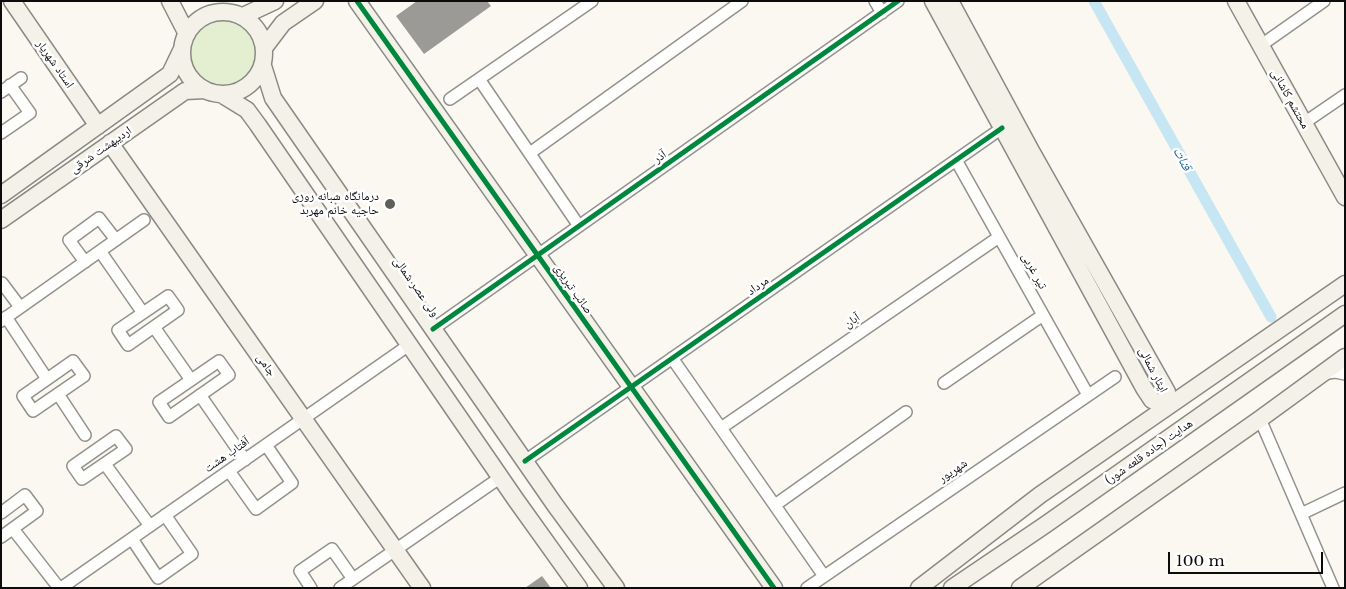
<!DOCTYPE html>
<meta charset="utf-8">
<style>
body{margin:0}
#map{position:relative;width:1346px;height:589px;overflow:hidden;background:#faf8f0;font-family:"Libre Baskerville",serif}
canvas{display:block}
.frame{position:absolute;inset:0;border:2px solid #0c0c0c;pointer-events:none}
.scale{position:absolute;left:1168px;top:552px;width:155px;height:22px;box-sizing:border-box;border:2px solid #0c0c0c;border-top:0;padding-left:6px;font-size:15px;line-height:18px;white-space:nowrap;color:#0c0c0c;-webkit-text-stroke:4px #fff;paint-order:stroke}
</style>
<div id="map">
<canvas width="1346" height="589"></canvas>
<div class="frame"></div>
<div class="scale">100 m</div>
</div>
<script>
const c = document.querySelector('canvas').getContext('2d');
c.lineJoin = 'round';
function fillPath(path, color) {
  c.fillStyle = color;
  c.fill(path, 'evenodd');
}
function shape(rows) {
  const path = new Path2D();
  for (const r of rows) {
    if (r.length === 3) {
      path.moveTo(r[0] + r[2], r[1]);
      path.arc(r[0], r[1], r[2], 0, 2 * Math.PI);
      continue;
    }
    path.moveTo(r[0], r[1]);
    for (let i = 2; i < r.length; i += 2) path.lineTo(r[i], r[i + 1]);
  }
  return path;
}
function strokePath(path, color, width, dash) {
  c.strokeStyle = color;
  c.lineWidth = width;
  c.lineCap = dash ? 'butt' : 'round';
  c.setLineDash(dash || []);
  c.stroke(path);
}
function drawText(font, color, halo, rows, align = 'center') {
  c.font = font + ' "Libre Baskerville","Noto Naskh Arabic",serif';
  c.lineWidth = 5;
  c.setLineDash([]);
  c.textBaseline = 'middle';
  c.strokeStyle = halo;
  c.fillStyle = color;
  for (const [text, x, y, turn = 0] of rows) {
    c.save();
    c.translate(x, y);
    c.rotate((+turn || 0) * Math.PI / 180);
    c.textAlign = isNaN(turn) ? turn : align;
    if (halo) c.strokeText(text, 0, 0);
    c.fillText(text, 0, 0);
    c.restore();
  }
}
fillPath(shape([
 [223,52,33]
]), '#e3efd0');
strokePath(shape([
 [1094,1,1271,317]
]), '#c7e6f3', 11);
fillPath(shape([
 [417,1,487,1,491,6,424,54,396,16],
 [542,576,551,588,525,588]
]), '#9c9a96');
const street = shape([
 [875,1,882,13],
 [1260,46,1324,1],
 [479,79,579,226],
 [1,92,21,78],
 [450,99,592,1],
 [1304,123,1345,95],
 [1,133,30,113,10,85],
 [530,153,742,1],
 [956,160,1088,395],
 [100,251,143,313],
 [85,262,69,240,99,218,116,240],
 [1,283,2,283,20,307],
 [168,296,178,310,128,345,118,330,168,296],
 [6,317,47,379],
 [1,321,144,220],
 [154,327,191,380],
 [433,329,898,1],
 [672,358,824,576],
 [73,361,84,376,33,411,23,396,73,361],
 [219,361,229,375,169,417,159,402,219,361],
 [1322,374,1335,372,1345,374],
 [944,383,1043,315],
 [58,394,85,435],
 [200,395,245,460],
 [1260,419,1333,588],
 [721,428,999,237],
 [116,436,126,449,82,479,73,466,116,436],
 [525,461,1002,128],
 [105,464,150,526],
 [229,471,256,509,292,483,266,445],
 [775,505,906,412],
 [1,513,25,495,37,511,1,537],
 [1301,514,1345,493],
 [13,529,59,588],
 [132,539,158,578,192,554,165,515],
 [61,588,409,345],
 [311,588,300,571,332,549,353,579],
 [340,588,501,477],
 [807,588,1115,377]
]);
const secondary = shape([
 [12,1,98,126],
 [170,1,187,34],
 [357,1,774,588],
 [933,1,1144,388,1152,400,1165,407,1167,392,1031,151,950,1],
 [1236,1,1345,197],
 [223,53,41],
 [243,16,275,1],
 [264,48,283,23,315,1],
 [263,66,273,98,555,505,616,588],
 [221,94,247,110,258,125,516,500,579,588],
 [110,143,422,588],
 [1,195,170,74,181,51],
 [1,220,185,91,205,90],
 [919,588,1040,495,1345,284],
 [952,588,1045,525,1345,314],
 [1020,588,1260,419,1345,357]
]);
strokePath(street, '#93928f', 14);
strokePath(secondary, '#8a8985', 19);
strokePath(street, '#fefefd', 11);
strokePath(secondary, '#f4f2e8', 16);
strokePath(shape([
 [357,1,774,588],
 [433,329,898,1],
 [525,461,1002,128]
]), '#00873e', 5);
for (const [x, y, r, color] of [
 [390,204,6,"#5f5f5c"]
]) {
  const dot = new Path2D();
  dot.arc(x, y, r, 0, 2 * Math.PI);
  c.fillStyle = color;
  c.fill(dot);
  strokePath(dot, '#fff', 2);
}
drawText('12px', '#0c0c0c', '#fff', [
 ["استاد شهریار",55,64,55],
 ["محتشم کاشانی",1290,99,61],
 ["اردیبهشت شرقی",101,150,-35],
 ["آذر",660,157,-35],
 ["تیر غربی",1034,271,61],
 ["مرداد",758,286,-35],
 ["ولی عصر شمالی",416,287,55],
 ["صائب تبریزی",573,289,55],
 ["آبان",852,321,-34],
 ["جامی",266,365,55],
 ["ایثار شمالی",1153,370,63],
 ["هدایت (جاده قلعه شور)",1149,452,-35],
 ["آفتاب هشت",227,455,-35],
 ["شهریور",953,471,-34]
]);
drawText('12px', '#0c0c0c', '#fff', [
 ["درمانگاه شبانه‌ روزی",379,197],
 ["حاجیه‌ خانم مهربد",379,211]
], 'right');
drawText('italic 14px', '#196699', '#fff', [
 ["قنات",1182,159,61]
]);
</script>
